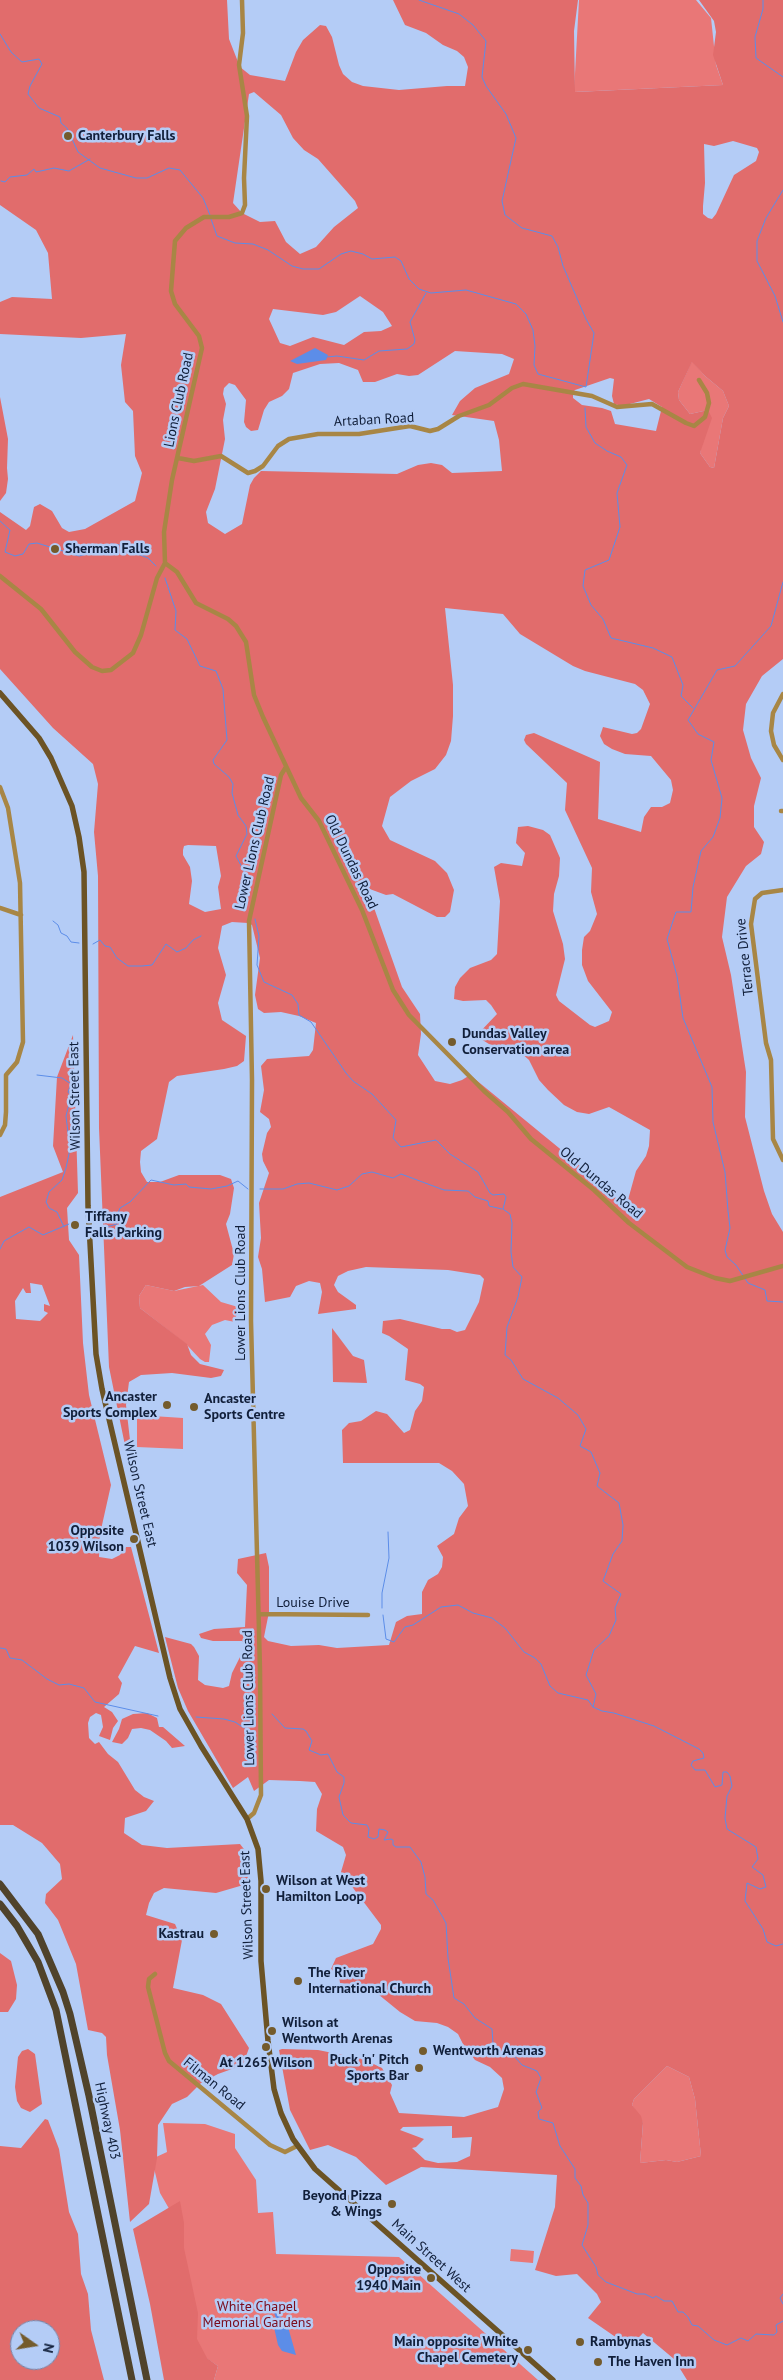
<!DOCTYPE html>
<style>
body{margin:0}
#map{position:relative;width:783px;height:2380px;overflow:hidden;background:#b4ccf6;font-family:"PT Sans",sans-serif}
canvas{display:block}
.north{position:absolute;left:10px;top:2320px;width:50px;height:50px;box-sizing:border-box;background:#b4ccf6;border:1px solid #7387ab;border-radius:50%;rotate:103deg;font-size:14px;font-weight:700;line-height:20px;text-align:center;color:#111f3a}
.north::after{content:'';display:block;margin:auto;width:18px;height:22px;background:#745b2c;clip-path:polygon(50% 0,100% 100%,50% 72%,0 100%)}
</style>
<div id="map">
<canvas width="783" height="2380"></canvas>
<div class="north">N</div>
</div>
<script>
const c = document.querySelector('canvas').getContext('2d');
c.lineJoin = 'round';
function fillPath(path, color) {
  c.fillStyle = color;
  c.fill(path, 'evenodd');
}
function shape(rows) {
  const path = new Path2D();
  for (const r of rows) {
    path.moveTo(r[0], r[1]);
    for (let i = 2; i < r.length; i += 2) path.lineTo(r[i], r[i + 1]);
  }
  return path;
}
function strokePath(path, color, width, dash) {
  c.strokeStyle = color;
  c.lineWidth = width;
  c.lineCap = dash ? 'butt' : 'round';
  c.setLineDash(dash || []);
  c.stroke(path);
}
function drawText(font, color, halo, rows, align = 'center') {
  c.font = font + ' "PT Sans",sans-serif';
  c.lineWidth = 5;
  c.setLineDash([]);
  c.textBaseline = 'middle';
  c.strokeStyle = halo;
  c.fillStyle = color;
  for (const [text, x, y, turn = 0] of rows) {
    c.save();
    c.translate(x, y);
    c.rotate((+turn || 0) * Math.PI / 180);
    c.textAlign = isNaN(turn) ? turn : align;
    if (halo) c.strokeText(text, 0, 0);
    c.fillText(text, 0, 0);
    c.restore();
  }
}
fillPath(shape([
 [579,0,696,0,711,18,716,65,723,85,574,92],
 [692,361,705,376,723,391,729,406,723,418,714,468,710,467,700,453,708,410,690,414,679,400,678,392],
 [146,1285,174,1291,203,1285,221,1302,238,1307,235,1322,225,1320,212,1325,205,1334,211,1345,209,1362,205,1362,200,1359,186,1344,140,1308,139,1296],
 [137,1415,183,1418,183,1449,137,1447],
 [667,2066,689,2077,695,2099,701,2156,677,2162,666,2160,640,2163,643,2123,632,2105,634,2099],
 [163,2123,205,2124,235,2134,235,2148,256,2180,258,2213,273,2212,276,2254,399,2257,538,2380,214,2380,218,2366,199,2353,171,2212,160,2193,154,2168,154,2158,167,2152],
 [511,2249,534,2251,533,2263,510,2261]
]), '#e97777');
fillPath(shape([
 [0,0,227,0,229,39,240,67,250,75,285,81,296,52,303,40,320,25,326,26,332,37,339,65,343,74,352,82,363,86,399,90,447,86,465,86,468,67,464,57,457,51,443,45,426,33,405,25,393,0,578,0,574,31,575,92,723,85,713,55,716,32,714,21,699,0,783,0,783,659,762,676,746,704,743,730,751,758,761,778,754,806,754,827,764,842,761,854,746,866,727,897,722,937,731,975,746,1072,745,1117,764,1191,772,1214,783,1232,783,2380,687,2380,674,2359,643,2333,630,2347,588,2318,601,2302,597,2294,577,2274,556,2276,535,2270,555,2207,557,2175,421,2167,386,2185,356,2157,328,2145,310,2150,290,2110,279,2050,282,2049,318,2050,363,2059,382,2068,392,2085,390,2093,399,2113,464,2117,498,2107,504,2089,502,2078,490,2067,475,2060,464,2046,458,2034,448,2027,437,2023,415,2021,400,2012,368,1986,340,1983,339,1976,331,1969,336,1958,373,1944,381,1929,381,1925,341,1872,346,1855,343,1847,316,1831,317,1809,322,1794,315,1782,300,1781,269,1780,254,1791,248,1777,233,1788,188,1711,178,1688,165,1637,191,1644,194,1647,199,1656,198,1680,205,1685,223,1688,229,1686,232,1673,246,1645,242,1641,213,1641,201,1638,199,1634,214,1629,245,1627,247,1585,237,1573,238,1559,266,1553,269,1567,269,1612,264,1637,268,1641,291,1646,319,1645,337,1648,389,1645,396,1622,407,1616,422,1614,422,1592,428,1580,438,1574,442,1567,443,1557,437,1546,454,1534,459,1518,468,1506,464,1484,452,1471,439,1463,343,1463,342,1430,349,1423,361,1421,376,1411,387,1414,404,1433,410,1430,415,1411,422,1401,424,1387,420,1384,405,1380,408,1349,389,1336,382,1333,383,1321,400,1319,442,1329,450,1329,457,1332,465,1330,479,1302,484,1279,480,1275,448,1270,366,1267,348,1271,338,1276,334,1285,338,1292,356,1305,356,1309,318,1314,322,1292,320,1283,309,1281,296,1286,290,1297,265,1302,262,1269,258,1257,261,1238,259,1203,269,1173,263,1161,262,1154,267,1133,271,1127,269,1119,260,1112,264,1090,261,1066,267,1059,309,1056,313,1050,316,1023,299,1016,281,1012,264,1013,258,1009,255,995,260,958,252,925,248,923,232,922,222,926,218,948,226,975,218,1003,222,1020,246,1036,244,1061,237,1066,224,1069,177,1076,169,1082,157,1139,141,1151,140,1162,141,1172,147,1182,160,1182,179,1175,220,1175,231,1179,234,1188,230,1214,226,1224,234,1254,232,1265,199,1286,185,1287,174,1291,146,1285,139,1296,140,1308,187,1344,191,1355,200,1364,224,1370,221,1376,211,1378,172,1373,141,1375,129,1382,126,1405,131,1449,129,1465,109,1367,99,1128,98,876,94,832,98,784,93,764,53,728,0,669,0,512,26,530,30,526,34,507,40,504,52,511,62,528,69,532,85,529,135,501,142,473,135,456,133,411,125,402,121,365,126,334,81,338,0,334,0,302,12,297,52,299,48,253,36,230,0,205],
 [254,92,281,115,293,138,304,150,318,159,355,201,358,208,334,227,316,247,300,254,286,242,275,221,260,222,242,213,233,203,249,94],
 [733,141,757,148,759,152,756,161,734,175,716,214,712,219,708,218,703,214,703,206,705,183,704,144,714,146],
 [360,296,383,312,392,326,381,331,364,332,344,345,313,337,290,346,280,343,269,319,273,309,323,315,336,312],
 [455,351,502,354,514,359,509,374,475,388,460,401,452,415,494,421,499,440,502,471,452,473,442,465,431,463,418,465,397,474,261,471,254,478,250,485,242,524,225,534,208,523,206,512,215,489,225,439,223,420,226,404,223,394,224,388,229,383,235,385,246,400,244,422,246,427,251,431,258,430,264,410,269,402,282,396,289,389,293,373,320,364,339,363,358,370,363,382,375,382,397,374,409,376,418,375],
 [692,362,705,376,723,391,729,406,723,418,714,468,710,467,700,453,712,418,708,410,690,414,679,400,678,392],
 [610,378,614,379,612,396,614,404,622,406,649,399,662,407,656,431,615,424,611,411,602,408,582,405,573,398,573,392,575,390],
 [445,608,503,614,520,634,573,666,585,671,635,684,643,690,650,704,641,729,637,733,632,734,603,727,600,736,604,744,612,749,625,754,651,756,671,780,673,790,670,803,662,807,651,807,644,817,641,832,598,819,600,762,534,733,526,735,524,740,526,744,567,783,565,810,592,868,591,892,597,914,590,931,584,937,582,950,582,965,588,981,612,1012,609,1021,595,1027,590,1025,559,1001,556,995,565,959,563,944,553,911,554,894,559,876,560,858,550,835,543,830,528,826,518,827,516,843,525,853,522,866,501,863,494,867,500,901,497,954,491,960,470,968,460,978,455,987,454,999,463,1001,486,1000,491,1005,497,1014,476,1036,489,1044,520,1052,529,1060,539,1080,548,1090,564,1105,577,1112,589,1114,609,1107,650,1130,649,1146,646,1156,636,1171,626,1207,570,1157,470,1075,462,1080,450,1084,435,1081,418,1055,421,1034,420,1014,402,987,367,888,386,895,393,894,437,917,445,917,450,912,454,890,447,873,435,861,390,840,382,826,390,797,411,781,435,769,446,755,451,741,453,716,453,685],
 [188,845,216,846,221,876,218,887,221,909,205,912,189,904,192,881,190,867,183,855,183,850,184,846],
 [667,2066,689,2077,695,2099,701,2156,677,2162,666,2160,640,2163,643,2123,641,2116,632,2105,634,2099],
 [452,2126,452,2138,472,2137,470,2156,457,2162,438,2163,425,2160,412,2148,416,2147,424,2139,400,2130,403,2127],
 [0,397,8,439,7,468,8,479,6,493,0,501],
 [73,1035,78,1193,67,1208,69,1240,79,1255,83,1343,89,1395,111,1485,100,1534,99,1557,112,1559,120,1555,126,1547,131,1547,159,1653,135,1646,118,1677,122,1683,119,1694,104,1707,112,1712,118,1721,113,1728,110,1740,99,1736,103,1727,101,1715,96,1713,90,1717,88,1723,89,1738,95,1744,99,1742,108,1754,118,1762,135,1790,144,1797,154,1801,146,1811,125,1818,124,1833,142,1845,167,1848,240,1844,247,1853,248,1879,240,1886,216,1893,164,1888,154,1893,149,1903,146,1915,175,1924,182,1940,173,1988,203,1995,221,2004,249,2048,243,2065,218,2074,201,2083,187,2097,172,2104,158,2125,157,2158,149,2204,130,2222,120,2130,107,2055,106,2037,102,2033,88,2030,76,1964,58,1920,45,1903,46,1894,62,1879,60,1864,42,1843,13,1825,0,1825,0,1197,63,1172,53,1146,57,1077],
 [30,1283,42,1285,50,1306,44,1304,44,1311,48,1313,40,1321,16,1319,15,1301,23,1288,26,1293,31,1293],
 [332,1328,353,1356,364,1360,367,1383,333,1382],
 [147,1713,157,1718,159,1727,163,1727,185,1746,172,1748,166,1741,150,1730,141,1728,132,1729,128,1738,122,1744,112,1742,119,1729,122,1719,133,1714],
 [0,1953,11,1961,17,1985,16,1999,8,2012,0,2012],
 [28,2049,35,2054,42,2104,30,2112,21,2108,17,2101,15,2087,18,2057,22,2051],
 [45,2119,48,2120,59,2149,69,2212,78,2234,81,2274,88,2294,91,2330,104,2380,0,2380,0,2146,21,2148],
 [20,2330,50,2330,50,2360,20,2360],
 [180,2201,184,2223,184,2248,198,2313,197,2339,207,2358,218,2366,214,2380,164,2380,150,2304,133,2229]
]), '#e16c6c');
fillPath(shape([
 [315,348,328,355,326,360,297,364,290,361],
 [273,2300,279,2316,286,2320,296,2355,282,2351,278,2345,273,2323,276,2318,271,2305]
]), '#5c8de8');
strokePath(shape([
 [763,0,763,9,755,37,756,58,783,77],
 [0,34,11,52,22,62,39,59,42,64,30,86,28,94,39,108,60,117,61,123,67,128,78,152,100,168,136,178,147,178,169,168,180,170,203,198,210,215],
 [1,181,5,182,10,177,27,175,34,169,36,172,54,168,69,171,90,159],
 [783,190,766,218,757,241,757,261,775,296,783,322],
 [211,219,217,236,235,243,253,244,268,250,292,266,303,269,319,269,341,254,351,251,363,254,372,259,395,257,401,261,409,279,419,289,431,293,466,290,516,304,526,314,533,330,535,346,534,365,538,374,586,387,594,333,586,319,563,266,558,247,552,236,522,228,505,215,502,201,516,138,506,114,486,86,482,77,486,41,473,25,459,14,419,0],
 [327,357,337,356,364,360,379,351,407,349,414,344,415,340,410,322,426,293],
 [585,408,586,427,595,443,607,451,621,457,627,465,617,493,620,527,609,560,585,570,583,586,591,605,603,619,611,638,653,648,672,657,683,685,681,696,693,708],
 [0,521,10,530,5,552,15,556,23,554,29,544,37,543,79,556,102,550,111,544,120,545,127,550,148,558,156,566],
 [165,578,176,611,175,630,187,639,200,666,216,671,223,689,227,740,213,760,214,764,229,777,233,784,232,793,238,815,246,826,247,834,236,856,245,873,249,896],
 [783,582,771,626,735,666,717,670,688,720,698,734,714,742,711,760,722,798,720,818,713,837,701,851,693,887,691,912,676,912,667,939,677,976,683,1018,712,1087,713,1122,725,1172,728,1211,730,1228,725,1250,727,1257,736,1265,748,1283,765,1290,767,1301,783,1302],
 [255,919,259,936,257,965,264,982,292,995,298,1004,299,1015,311,1022,346,1073,353,1081,372,1094,396,1120,393,1138,401,1147,436,1140,450,1154,478,1172,490,1193,493,1195,504,1194,506,1197,503,1209,510,1214,512,1223,511,1252,513,1267,522,1277,518,1297,507,1327,505,1355,511,1360,523,1379,558,1398,578,1415,586,1429,580,1446,591,1452,600,1473,597,1486,619,1503,623,1525,622,1541,613,1554,603,1581,621,1594,615,1608,616,1620,609,1636,594,1650,586,1675,596,1694,593,1707],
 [53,921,58,925,61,933,67,936,71,942,79,943],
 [93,944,100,940,105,946,110,947,117,958,128,966,142,966,152,965,166,944,177,952,186,948,193,940,201,936],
 [37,1075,62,1078,71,1084,68,1092,71,1096,66,1116,70,1149,66,1168,62,1180,49,1192,46,1202,49,1208,57,1212,64,1227],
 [260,1189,283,1189,297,1184,309,1183,337,1190,349,1186,362,1174,372,1172,393,1178,401,1174,444,1190,468,1191,475,1197,488,1201,489,1206,502,1209],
 [103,1228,117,1224,119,1221,118,1213,120,1208,130,1202,151,1180,174,1185,186,1184,189,1187,211,1189,227,1186,238,1181,248,1189],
 [0,1249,4,1241,29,1227,43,1235,69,1224],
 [382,1608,382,1593,389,1558,388,1532],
 [383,1615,386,1639,394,1642,405,1627,413,1625,441,1607,458,1605,473,1613,492,1618,505,1628,524,1652,535,1658,541,1664,550,1686,558,1693,588,1700,593,1707,602,1711,614,1713,654,1726,699,1749,703,1753,704,1758,693,1761,691,1765,695,1770,705,1770,715,1787,722,1785,723,1772,727,1772,730,1776,732,1786,727,1796,725,1818,727,1829,756,1847,758,1859,752,1867,763,1875,766,1887,760,1889,747,1883,745,1901,763,1929,767,1942,776,1946,783,1944],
 [0,1648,6,1649,10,1658,22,1660,47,1679,59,1685,69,1684,84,1688,95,1702,158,1716],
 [272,1714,285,1728,303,1729,306,1731,312,1741,309,1750,321,1755,328,1754,337,1772,344,1777,344,1783,339,1797,343,1815,351,1823,367,1825,369,1829,368,1837,374,1839,378,1837,379,1829,385,1830,388,1832,384,1840,391,1839,393,1840,393,1845,396,1847,410,1847,421,1862,425,1877,426,1894,433,1900,446,1923,448,1958,454,1998,464,2004,475,2018,492,2029,493,2043,498,2055,514,2056,522,2065,537,2071,541,2078,536,2092,542,2108,538,2112,539,2119,553,2123,560,2146,575,2169,575,2178,581,2186,583,2195,588,2203,588,2225,582,2245,596,2267,598,2275,606,2282,637,2294,645,2294,653,2298,656,2296,664,2301,672,2301,678,2312,683,2312,688,2317,692,2325,698,2326,714,2340,727,2345,741,2338,748,2341,756,2334,774,2335,777,2332,776,2325,783,2321],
 [196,1717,224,1719,235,1722,244,1728,250,1725],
 [783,2294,780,2298,783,2304]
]), '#5c8de8', 1);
strokePath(shape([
 [178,458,194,461,221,456,248,473,255,471,263,466,278,446,289,439,318,434,359,434,410,426,430,431,438,429,459,416,489,405,512,388,523,384,592,396,617,407,652,404,686,423,694,426,705,417,709,403,707,393,699,380],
 [165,563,177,572,196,603,228,619,236,626,246,642,254,695,263,717,301,798,319,821,362,910,393,990,409,1015,484,1091,508,1112,531,1139,594,1190,629,1223,687,1267,715,1278,730,1281,783,1266],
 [165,563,164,532,172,480,202,348,199,336,175,304,171,291,175,241,186,228,204,217,229,217,242,213,245,205,244,178,247,116,239,65,243,33,242,0],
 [0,576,41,609,75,652,92,667,102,671,111,670,133,653,141,635,157,578,165,563],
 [783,694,773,713,771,731,774,745,783,760],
 [0,787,8,808,20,883,23,1042,17,1062,6,1075,6,1112,5,1125,0,1135],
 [781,811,783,811],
 [783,890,762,893,755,899,751,924,766,1043,771,1060,773,1139,783,1160],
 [0,908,21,915],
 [259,1614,368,1615],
 [247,1819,254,1813,261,1795,260,1670,251,1321,252,1080,249,921,281,775,286,767],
 [155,1974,149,1979,148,1987,165,2053,169,2061,270,2145,285,2152,297,2146]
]), '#a88645', 4.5);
strokePath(shape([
 [0,693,39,738,51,758,72,806,79,837,84,872,88,1206,96,1354,102,1389,170,1678,180,1709,201,1746,247,1819,258,1849,261,1881,261,1961,268,2041,274,2089,281,2113,293,2139,315,2169,553,2380]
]), '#6b5325', 5.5);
strokePath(shape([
 [0,1884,38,1934,63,1992,70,2014,89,2096,147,2380],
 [0,1904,17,1926,38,1962,56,2010,132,2380]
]), '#50432b', 7);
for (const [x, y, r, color] of [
 [68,136,5,"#745b2c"],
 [55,549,5,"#745b2c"],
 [452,1042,5,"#745b2c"],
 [75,1225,5,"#745b2c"],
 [167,1405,5,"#745b2c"],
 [194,1407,5,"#745b2c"],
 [134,1539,5,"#745b2c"],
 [266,1889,5,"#745b2c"],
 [214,1934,5,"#745b2c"],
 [298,1981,5,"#745b2c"],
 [272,2031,5,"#745b2c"],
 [266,2047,5,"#745b2c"],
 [423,2051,5,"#745b2c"],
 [419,2068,5,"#745b2c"],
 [392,2204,5,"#745b2c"],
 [431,2278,5,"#745b2c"],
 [580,2342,5,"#745b2c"],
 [528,2350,5,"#745b2c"],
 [598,2362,5,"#745b2c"]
]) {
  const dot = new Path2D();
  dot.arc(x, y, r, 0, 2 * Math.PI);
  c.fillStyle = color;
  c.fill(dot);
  strokePath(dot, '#b4ccf6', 2);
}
drawText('bold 14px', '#111f3a', '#b4ccf6', [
 ["Canterbury Falls",78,136],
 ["Sherman Falls",65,549],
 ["Dundas Valley",462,1034],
 ["Conservation area",462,1050],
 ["Tiffany",85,1217],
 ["Falls Parking",85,1233],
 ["Ancaster",157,1397,"right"],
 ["Sports Complex",157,1413,"right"],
 ["Ancaster",204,1399],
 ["Sports Centre",204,1415],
 ["Opposite",124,1531,"right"],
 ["1039 Wilson",124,1547,"right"],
 ["Wilson at West",276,1881],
 ["Hamilton Loop",276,1897],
 ["Kastrau",204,1934,"right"],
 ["The River",308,1973],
 ["International Church",308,1989],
 ["Wilson at",282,2023],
 ["Wentworth Arenas",282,2039],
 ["Wentworth Arenas",433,2051],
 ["Puck 'n' Pitch",409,2060,"right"],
 ["Sports Bar",409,2076,"right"],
 ["At 1265 Wilson",266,2063,"center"],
 ["Beyond Pizza",382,2196,"right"],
 ["& Wings",382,2212,"right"],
 ["Opposite",421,2270,"right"],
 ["1940 Main",421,2286,"right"],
 ["Main opposite White",518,2342,"right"],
 ["Chapel Cemetery",518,2358,"right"],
 ["Rambynas",590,2342],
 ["The Haven Inn",608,2362]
], 'left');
drawText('14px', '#111f3a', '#b4ccf6', [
 ["Lions Club Road",179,400,-78],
 ["Artaban Road",374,420,-3],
 ["Lower Lions Club Road",255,843,-77],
 ["Old Dundas Road",351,862,64],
 ["Terrace Drive",745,957,-96],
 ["Wilson Street East",75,1096,-91],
 ["Old Dundas Road",601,1183,40],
 ["Lower Lions Club Road",241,1293,-90],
 ["Wilson Street East",140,1494,77],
 ["Louise Drive",313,1603],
 ["Lower Lions Club Road",249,1698,-91],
 ["Wilson Street East",247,1905,-92],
 ["Filman Road",214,2084,39],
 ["Highway 403",107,2121,78],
 ["Main Street West",431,2256,42]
]);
drawText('14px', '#7b0d1d', '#b4ccf6', [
 ["White Chapel",257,2307],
 ["Memorial Gardens",257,2323]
]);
</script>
